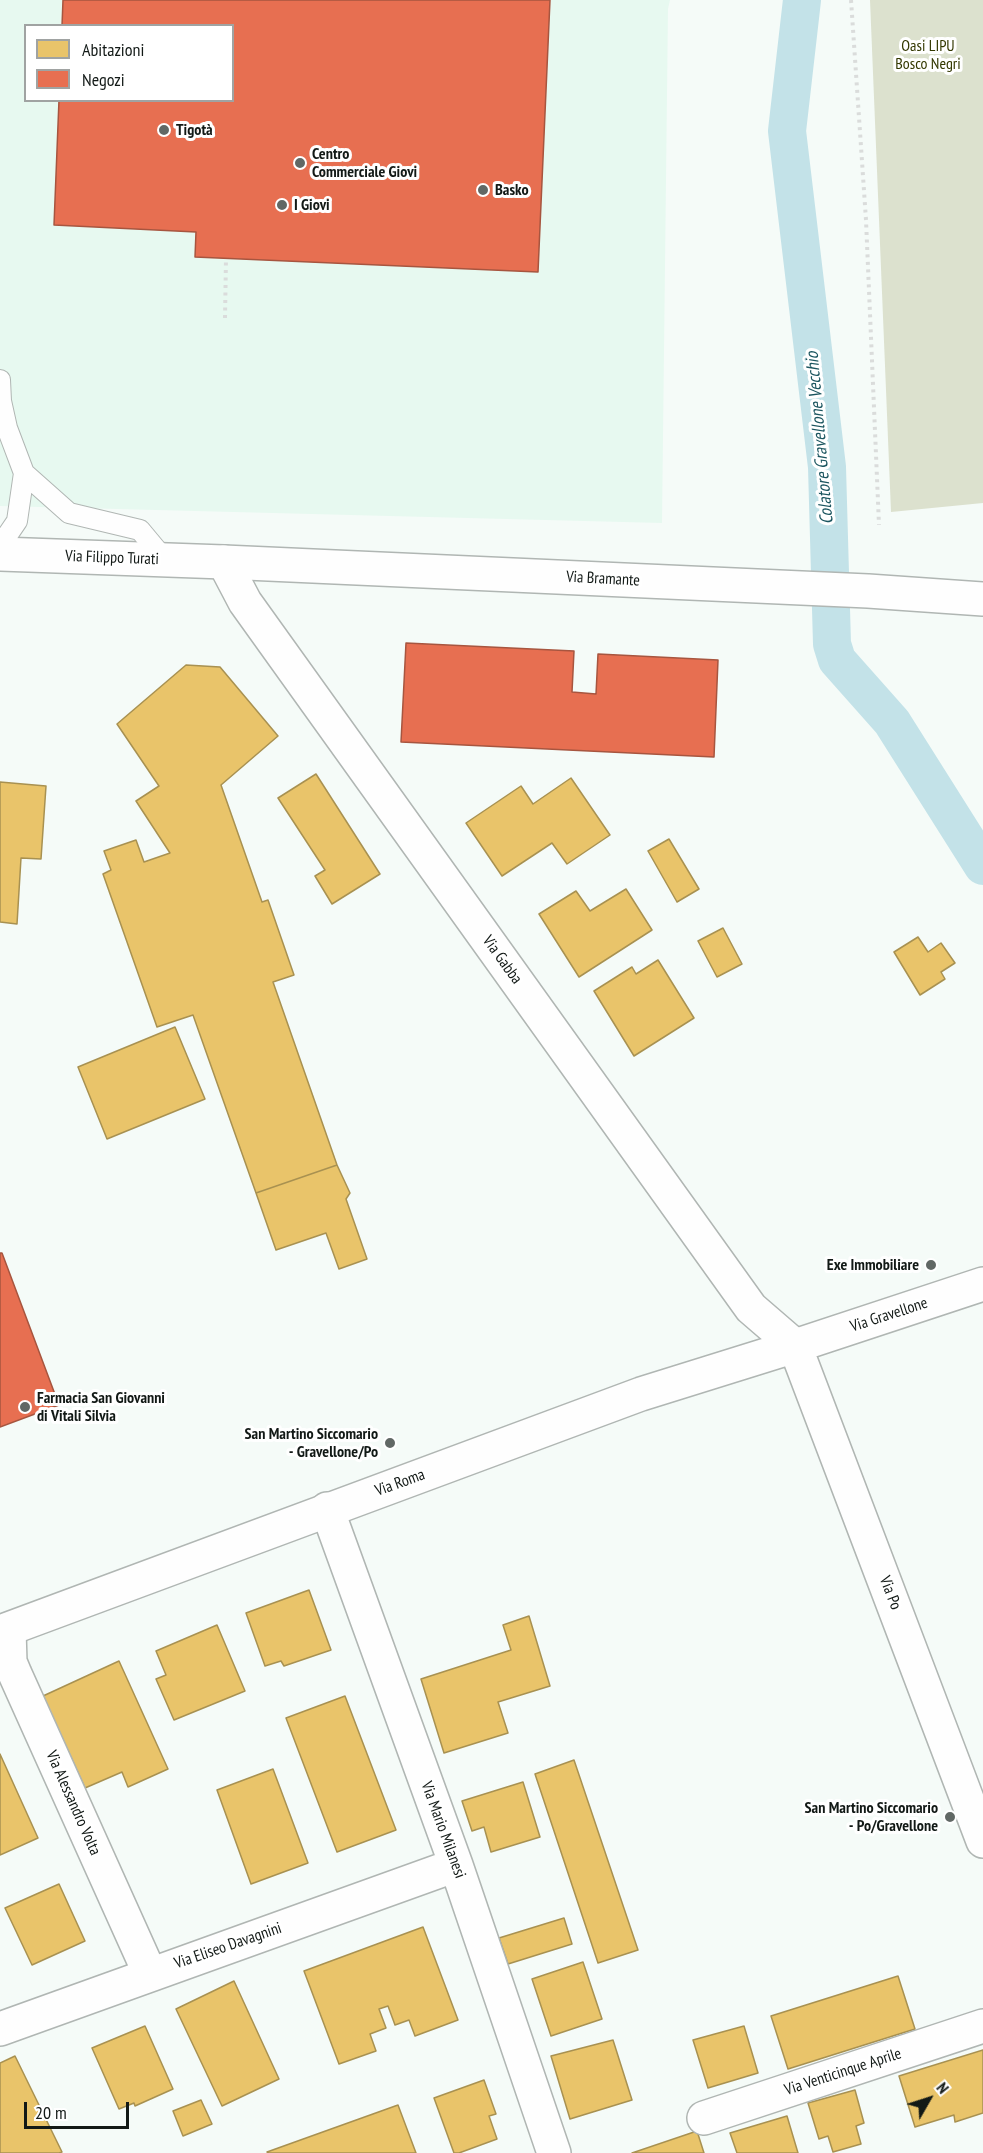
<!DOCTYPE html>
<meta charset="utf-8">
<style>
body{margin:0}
#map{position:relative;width:983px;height:2153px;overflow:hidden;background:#f5fbf8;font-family:"PT Sans Narrow",sans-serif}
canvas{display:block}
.legend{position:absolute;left:24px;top:24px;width:210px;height:78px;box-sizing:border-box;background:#fff;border:2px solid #a0a3a2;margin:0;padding:8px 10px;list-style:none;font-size:18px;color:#121916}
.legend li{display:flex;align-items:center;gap:12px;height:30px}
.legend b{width:30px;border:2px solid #a0a3a2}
.north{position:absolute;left:899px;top:2069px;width:60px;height:60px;-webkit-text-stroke:4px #fff;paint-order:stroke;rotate:51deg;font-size:16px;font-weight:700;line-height:24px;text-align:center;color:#121916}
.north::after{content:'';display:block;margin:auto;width:21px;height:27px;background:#121916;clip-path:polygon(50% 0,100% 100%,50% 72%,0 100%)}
.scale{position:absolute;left:24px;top:2102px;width:105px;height:27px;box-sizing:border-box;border:3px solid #121916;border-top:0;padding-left:8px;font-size:18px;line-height:21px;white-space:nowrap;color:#121916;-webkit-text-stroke:4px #fff;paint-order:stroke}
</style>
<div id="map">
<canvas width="983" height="2153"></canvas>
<ul class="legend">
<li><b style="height:16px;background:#e9c46a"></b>Abitazioni</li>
<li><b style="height:16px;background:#e76f51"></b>Negozi</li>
</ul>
<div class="north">N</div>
<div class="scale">20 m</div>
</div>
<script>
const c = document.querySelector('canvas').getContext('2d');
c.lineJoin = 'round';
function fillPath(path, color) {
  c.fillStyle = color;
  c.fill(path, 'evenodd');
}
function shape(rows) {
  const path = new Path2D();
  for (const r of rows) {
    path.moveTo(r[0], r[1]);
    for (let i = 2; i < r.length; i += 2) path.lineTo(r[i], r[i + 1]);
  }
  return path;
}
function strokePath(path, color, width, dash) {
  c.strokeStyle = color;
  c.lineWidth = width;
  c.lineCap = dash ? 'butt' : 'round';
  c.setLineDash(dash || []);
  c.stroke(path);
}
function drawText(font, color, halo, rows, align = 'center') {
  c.font = font + ' "PT Sans Narrow",sans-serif';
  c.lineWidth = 6;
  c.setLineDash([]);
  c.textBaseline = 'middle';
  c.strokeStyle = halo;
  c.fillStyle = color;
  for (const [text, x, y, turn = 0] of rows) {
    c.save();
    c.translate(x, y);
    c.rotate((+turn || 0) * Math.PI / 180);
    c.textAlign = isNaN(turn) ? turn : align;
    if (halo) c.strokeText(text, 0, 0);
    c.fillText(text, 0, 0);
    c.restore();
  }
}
fillPath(shape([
 [0,0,670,0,668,9,662,523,0,506],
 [26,26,232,26,232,100,26,100]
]), '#e7f9f0');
fillPath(shape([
 [870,0,983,0,983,503,891,512]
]), '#dce1ce');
const homes = shape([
 [186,665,220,667,278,736,221,785,262,902,268,900,294,975,273,982,337,1165,256,1193,193,1015,157,1027,103,874,111,870,104,851,136,840,144,862,170,853,136,801,159,786,117,724,186,665],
 [316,774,380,874,332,904,315,876,325,870,278,798,316,774],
 [571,778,610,835,567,864,552,843,502,876,466,823,521,786,533,804,571,778],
 [0,782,46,786,41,859,21,858,17,924,0,922,0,782],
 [669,839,699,889,677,902,648,851,669,839],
 [626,889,652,930,579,977,539,914,576,891,590,911,626,889],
 [723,928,742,964,717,977,698,941,723,928],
 [918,937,928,952,941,943,955,963,941,972,945,979,920,995,894,952,918,937],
 [658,960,694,1018,634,1056,594,991,632,967,636,974,658,960],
 [175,1027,205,1099,107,1139,78,1067,175,1027],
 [337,1165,350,1193,346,1199,367,1259,339,1269,326,1233,276,1250,256,1193,337,1165],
 [309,1590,331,1650,284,1666,281,1661,265,1666,246,1613,309,1590],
 [529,1616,550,1686,498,1702,508,1733,444,1753,421,1679,511,1650,503,1625,529,1616],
 [217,1625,245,1691,174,1720,156,1679,166,1675,156,1651,217,1625],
 [119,1661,168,1769,128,1787,122,1772,85,1788,43,1696,119,1661],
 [345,1696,396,1830,337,1852,286,1718,345,1696],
 [0,1754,38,1838,0,1855,0,1754],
 [574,1760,638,1950,598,1963,535,1774,574,1760],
 [273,1769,308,1863,251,1884,217,1790,273,1769],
 [523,1782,540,1837,491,1852,484,1827,472,1831,462,1801,523,1782],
 [59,1884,85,1941,32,1965,5,1908,59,1884],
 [564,1918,572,1944,508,1964,499,1938,564,1918],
 [423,1927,458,2020,415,2036,409,2020,395,2025,388,2006,379,2009,386,2028,370,2034,376,2051,339,2064,304,1971,423,1927],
 [583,1962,602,2019,551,2036,532,1979,583,1962],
 [898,1976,915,2029,788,2069,771,2016,898,1976],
 [234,1981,279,2079,222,2106,176,2009,234,1981],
 [145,2026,173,2089,135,2106,134,2103,119,2109,92,2048,145,2026],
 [744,2026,758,2073,708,2088,693,2040,744,2026],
 [613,2040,632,2100,570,2119,551,2056,613,2040],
 [983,2050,983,2113,955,2122,954,2115,915,2127,899,2076,983,2050],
 [15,2056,62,2152,59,2153,0,2153,0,2063,15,2056],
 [484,2080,496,2114,489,2116,497,2139,459,2153,454,2153,434,2098,484,2080],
 [855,2090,864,2123,856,2126,861,2144,833,2152,828,2136,819,2139,808,2103,855,2090],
 [201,2100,212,2124,183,2136,173,2111,201,2100],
 [398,2105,416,2153,268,2153,267,2152,398,2105],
 [787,2116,798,2153,737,2153,730,2133,787,2116],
 [697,2131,704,2153,632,2153,697,2131]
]);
fillPath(homes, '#e9c46a');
strokePath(homes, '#a89151', 1.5);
const shops = shape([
 [63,0,550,0,538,272,195,257,196,232,54,225,59,100,232,100,232,26,62,26,63,0],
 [406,643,574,651,572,692,596,694,598,654,718,660,714,757,401,742,406,643],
 [0,1253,2,1253,59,1405,0,1427,0,1253]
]);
fillPath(shops, '#e76f51');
strokePath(shops, '#a7553f', 1.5);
strokePath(shape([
 [802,0,787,131,827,467,832,644,837,660,892,722,983,866]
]), '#c3e2e8', 38);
const service = shape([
 [0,380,1,401,7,428,24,473,69,513,140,530,165,560],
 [0,546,17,521,24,473]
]);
const minor = shape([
 [224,562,245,602,751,1308,795,1346],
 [327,1509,456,1865,554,2153],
 [9,1630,10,1662,15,1674,150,1974],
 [0,2029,456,1865],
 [704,2118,983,2026]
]);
const tertiary = shape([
 [795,1346,983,1841],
 [0,1632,641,1394,795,1346,983,1284]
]);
const secondary = shape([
 [0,554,224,562,868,591,983,599]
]);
strokePath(service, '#b0b6b3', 22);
strokePath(minor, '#b0b6b3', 36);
strokePath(tertiary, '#b0b6b3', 36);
strokePath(secondary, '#b0b6b3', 36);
strokePath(shape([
 [851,0,866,220,879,525],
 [225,318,226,258]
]), '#dadcdb', 4, [3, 4.5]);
strokePath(service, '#fefefe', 20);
strokePath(minor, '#fefefe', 33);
strokePath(tertiary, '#fefefe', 33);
strokePath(secondary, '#fefefe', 33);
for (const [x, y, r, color] of [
 [164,130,6,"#616865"],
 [300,163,6,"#616865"],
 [483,190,6,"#616865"],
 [282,205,6,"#616865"],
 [931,1265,6,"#616865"],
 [25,1407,6,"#616865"],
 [390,1443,6,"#616865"],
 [950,1817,6,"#616865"]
]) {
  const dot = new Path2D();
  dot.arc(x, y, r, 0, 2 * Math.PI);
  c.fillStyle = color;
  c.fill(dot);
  strokePath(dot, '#fff', 2);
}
drawText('16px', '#333800', '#fff', [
 ["Oasi LIPU",928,46],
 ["Bosco Negri",928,64]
]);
drawText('bold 16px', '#121916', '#fff', [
 ["Tigotà",176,130],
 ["Centro",312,154],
 ["Commerciale Giovi",312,172],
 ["Basko",495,190],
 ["I Giovi",294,205],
 ["Exe Immobiliare",919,1265,"right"],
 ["Farmacia San Giovanni",37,1398],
 ["di Vitali Silvia",37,1416],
 ["San Martino Siccomario",378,1434,"right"],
 ["- Gravellone/Po",378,1452,"right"],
 ["San Martino Siccomario",938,1808,"right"],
 ["- Po/Gravellone",938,1826,"right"]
], 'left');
drawText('16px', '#121916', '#fff', [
 ["Via Filippo Turati",112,558,2],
 ["Via Bramante",603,579,3],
 ["Via Gabba",502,960,54],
 ["Via Gravellone",889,1315,-18],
 ["Via Roma",400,1483,-20],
 ["Via Po",890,1593,69],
 ["Via Alessandro Volta",73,1803,66],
 ["Via Mario Milanesi",443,1830,70],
 ["Via Eliseo Davagnini",228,1946,-19],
 ["Via Venticinque Aprile",843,2072,-18]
]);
drawText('italic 18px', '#1b555f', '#fff', [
 ["Colatore Gravellone Vecchio",820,438,-95]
]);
</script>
